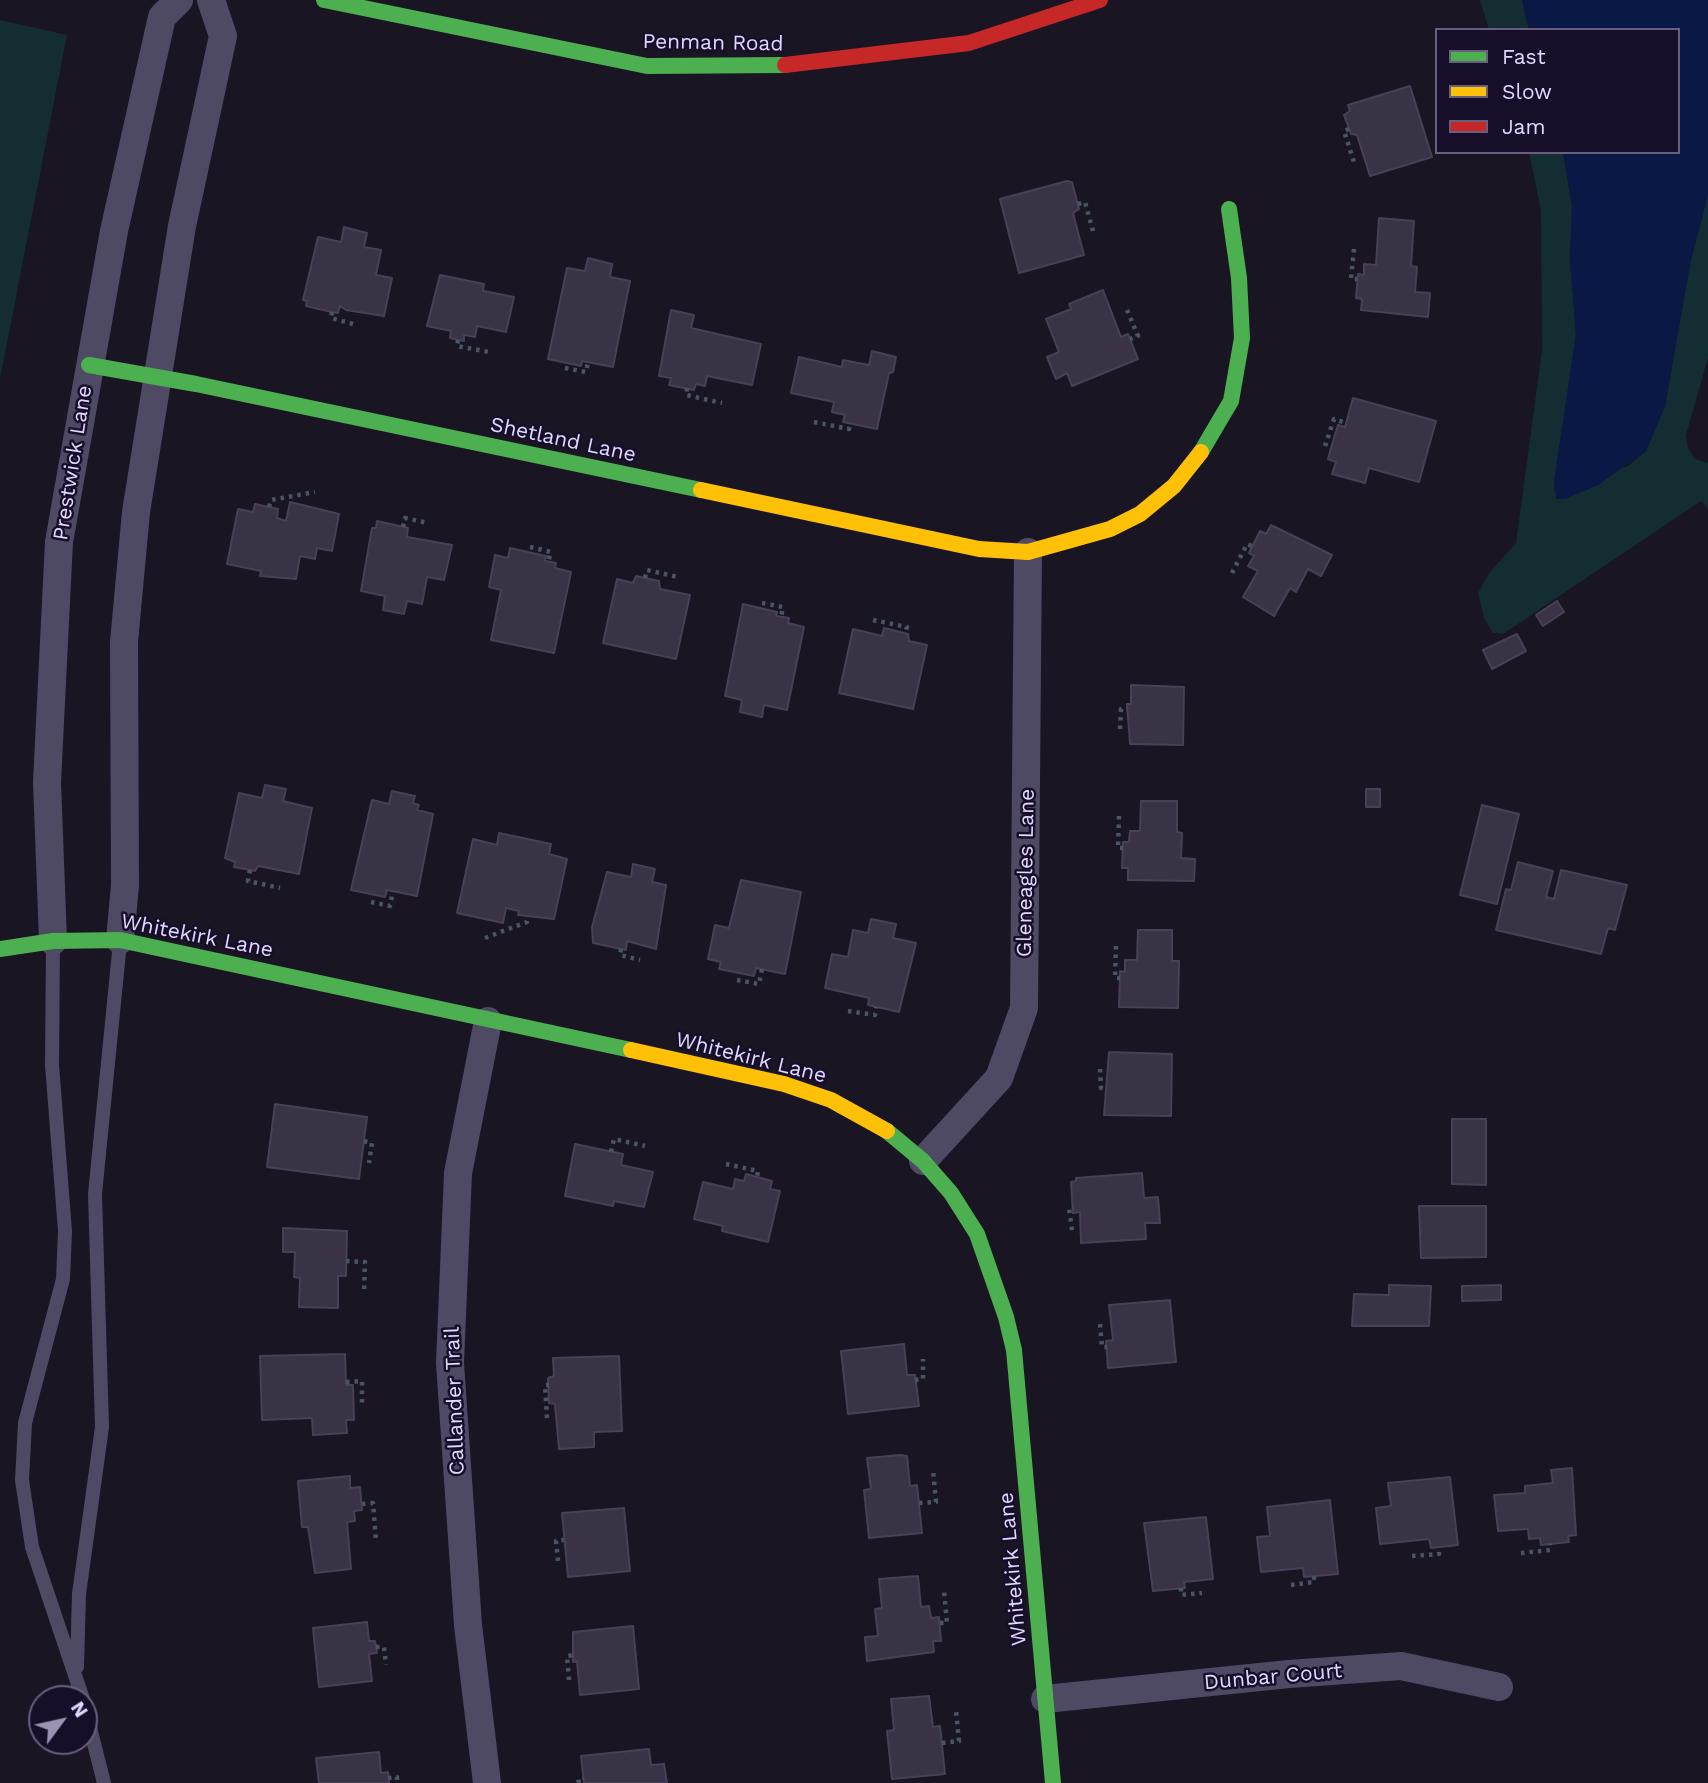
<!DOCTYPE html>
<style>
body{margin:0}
#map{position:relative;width:1708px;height:1783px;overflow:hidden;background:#191523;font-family:"Work Sans",sans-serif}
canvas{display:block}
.legend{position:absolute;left:1435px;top:28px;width:245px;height:126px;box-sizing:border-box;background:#170f29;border:2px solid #685f7f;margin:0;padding:9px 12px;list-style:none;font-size:21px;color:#e1d7ff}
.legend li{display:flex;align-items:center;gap:14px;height:35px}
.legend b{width:35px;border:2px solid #685f7f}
.north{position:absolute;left:28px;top:1685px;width:70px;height:70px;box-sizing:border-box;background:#170f29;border:2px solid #685f7f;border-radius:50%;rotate:57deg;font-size:19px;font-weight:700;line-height:28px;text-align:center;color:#e1d7ff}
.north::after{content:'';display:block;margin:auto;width:24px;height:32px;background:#9b93b2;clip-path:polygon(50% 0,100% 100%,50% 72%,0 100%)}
</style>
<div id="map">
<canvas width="1708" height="1783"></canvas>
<ul class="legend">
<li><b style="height:9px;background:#4caf50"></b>Fast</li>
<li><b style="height:9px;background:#ffc107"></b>Slow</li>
<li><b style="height:9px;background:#c62828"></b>Jam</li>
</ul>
<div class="north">N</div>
</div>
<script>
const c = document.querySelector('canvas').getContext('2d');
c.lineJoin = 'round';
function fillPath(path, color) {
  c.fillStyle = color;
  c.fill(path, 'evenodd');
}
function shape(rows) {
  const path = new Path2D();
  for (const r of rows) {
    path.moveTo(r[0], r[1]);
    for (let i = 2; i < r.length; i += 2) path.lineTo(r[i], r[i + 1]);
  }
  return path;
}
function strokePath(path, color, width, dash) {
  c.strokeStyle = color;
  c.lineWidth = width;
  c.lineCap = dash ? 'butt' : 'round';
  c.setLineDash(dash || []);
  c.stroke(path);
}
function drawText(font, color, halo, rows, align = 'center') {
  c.font = font + ' "Work Sans",sans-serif';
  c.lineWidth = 5;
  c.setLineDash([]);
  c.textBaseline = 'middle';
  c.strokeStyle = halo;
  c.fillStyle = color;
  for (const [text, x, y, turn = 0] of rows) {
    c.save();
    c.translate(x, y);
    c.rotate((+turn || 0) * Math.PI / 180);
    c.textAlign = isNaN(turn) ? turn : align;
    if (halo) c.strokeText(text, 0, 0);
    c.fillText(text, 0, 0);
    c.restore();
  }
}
fillPath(shape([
 [1480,0,1522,0,1529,30,1489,30],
 [0,20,67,35,0,379],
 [1529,152,1563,152,1572,206,1570,260,1576,334,1554,491,1628,466,1646,451,1665,406,1690,264,1708,194,1708,358,1686,435,1688,448,1695,459,1708,463,1708,509,1701,501,1503,634,1493,633,1484,618,1478,593,1489,573,1516,543,1542,350,1541,211]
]), '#132d32');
fillPath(shape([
 [1522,0,1708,0,1708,194,1690,264,1665,406,1646,451,1598,485,1565,499,1556,499,1554,481,1576,334,1570,260,1572,206,1563,152,1678,152,1678,30,1529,30]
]), '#0a1846');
const building = shape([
 [1410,86,1432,157,1370,176,1357,135,1351,134,1344,115,1350,111,1348,105,1410,86],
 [1067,181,1072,182,1079,209,1073,213,1084,255,1019,273,1000,199,1067,181],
 [1379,218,1414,221,1411,266,1417,267,1415,292,1430,293,1428,317,1361,310,1362,299,1356,298,1358,274,1364,275,1364,264,1376,265,1379,218],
 [344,227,367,233,364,247,381,250,376,275,392,278,384,316,346,310,340,306,338,313,332,312,306,306,307,301,303,300,318,237,341,242,344,227],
 [588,258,612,264,610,277,630,281,613,367,582,361,581,366,548,359,567,268,585,271,588,258],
 [440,275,484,284,483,291,514,297,506,332,477,326,475,337,464,335,464,341,450,338,451,331,427,326,440,275],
 [1103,290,1121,337,1128,334,1138,359,1072,386,1067,373,1056,379,1047,357,1059,352,1046,319,1071,309,1069,304,1103,290],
 [671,310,694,315,691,328,761,344,752,385,707,376,705,386,696,384,694,390,669,385,671,378,659,376,671,310],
 [872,351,896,357,893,372,889,373,877,429,843,422,845,415,832,412,834,402,791,393,799,357,842,367,843,360,869,365,872,351],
 [1353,398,1436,421,1419,482,1369,468,1365,483,1332,474,1336,462,1328,459,1331,448,1338,425,1345,427,1353,398],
 [290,502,339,514,332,551,317,548,315,559,300,556,296,579,260,576,261,571,227,564,238,509,253,512,255,504,278,509,277,518,286,521,290,502],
 [377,521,408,528,407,537,452,545,444,580,427,577,422,604,407,601,404,614,383,610,385,596,361,591,372,528,376,528,377,521],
 [1271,525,1332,555,1321,576,1308,569,1296,592,1290,588,1274,616,1243,597,1258,571,1248,566,1254,556,1249,553,1260,531,1266,534,1271,525],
 [510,548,546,556,545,561,556,563,555,568,571,572,554,653,491,640,501,590,489,587,495,555,508,558,510,548],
 [636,576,659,581,660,589,690,595,676,659,603,643,617,579,633,583,636,576],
 [1557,601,1564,612,1543,626,1536,615,1557,601],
 [743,604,777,612,776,616,789,618,788,623,804,627,787,710,764,705,762,717,740,712,742,700,725,696,743,604],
 [884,628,908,634,909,641,927,645,913,709,839,693,853,629,882,636,884,628],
 [1517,634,1526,651,1492,669,1483,650,1517,634],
 [1131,685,1184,687,1183,745,1130,744,1127,704,1131,704,1131,685],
 [265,785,286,789,283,801,312,808,299,874,258,866,255,871,234,867,235,862,225,858,239,793,262,798,265,785],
 [1366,789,1380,789,1380,807,1366,807,1366,789],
 [392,791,415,796,413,803,419,805,417,810,433,814,417,896,387,890,385,897,351,890,372,800,389,804,392,791],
 [1141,801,1177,801,1177,832,1182,833,1181,858,1195,859,1194,881,1128,880,1128,868,1122,868,1123,842,1129,842,1130,831,1140,831,1141,801],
 [1482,805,1519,814,1497,904,1460,895,1482,805],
 [499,833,551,844,549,854,567,859,554,919,518,915,519,911,506,908,503,923,457,913,473,839,497,845,499,833],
 [1518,862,1553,871,1546,897,1554,899,1561,870,1627,885,1615,930,1608,928,1601,954,1496,930,1506,889,1511,890,1518,862],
 [633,864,655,869,652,882,666,885,656,949,627,941,626,950,593,943,592,927,607,872,631,877,633,864],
 [741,880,801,892,785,974,756,968,754,976,719,969,721,962,708,959,715,925,729,928,741,880],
 [871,919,896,924,893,938,916,943,899,1012,868,1005,869,998,825,988,832,954,848,957,853,930,868,933,871,919],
 [1138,930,1172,930,1172,961,1179,961,1178,1008,1119,1007,1120,971,1125,972,1125,960,1137,960,1138,930],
 [1109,1052,1172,1054,1171,1116,1104,1115,1109,1052],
 [275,1104,367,1117,359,1179,267,1167,275,1104],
 [1452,1119,1486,1119,1486,1185,1452,1184,1452,1119],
 [575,1144,623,1154,621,1165,653,1172,644,1207,614,1201,613,1206,565,1196,575,1144],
 [1142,1173,1144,1198,1158,1197,1160,1223,1145,1223,1146,1239,1081,1243,1080,1212,1073,1213,1071,1182,1076,1181,1076,1178,1142,1173],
 [746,1174,772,1181,770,1189,780,1191,768,1242,722,1231,723,1226,694,1219,703,1182,733,1189,735,1179,744,1181,746,1174],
 [1419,1206,1486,1206,1486,1257,1421,1258,1419,1206],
 [283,1228,347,1231,346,1276,338,1276,338,1308,299,1307,300,1278,294,1277,295,1252,283,1252,283,1228],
 [1389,1285,1431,1286,1429,1326,1352,1326,1354,1294,1389,1295,1389,1285],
 [1501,1285,1501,1300,1462,1301,1462,1286,1501,1285],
 [1170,1300,1176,1362,1108,1368,1106,1341,1113,1340,1109,1305,1170,1300],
 [904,1344,907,1375,915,1375,919,1406,848,1414,841,1351,904,1344],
 [345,1354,346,1385,353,1385,354,1420,346,1420,347,1433,313,1435,312,1418,262,1420,260,1356,345,1354],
 [619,1356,622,1431,594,1432,594,1447,559,1449,555,1404,549,1403,548,1378,554,1376,553,1358,619,1356],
 [900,1455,907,1456,910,1486,917,1485,922,1533,869,1538,864,1490,871,1489,867,1458,900,1455],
 [1572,1468,1576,1535,1568,1536,1569,1542,1541,1545,1540,1538,1529,1539,1528,1529,1498,1531,1494,1495,1525,1493,1525,1486,1553,1483,1551,1470,1572,1468],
 [350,1476,350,1488,360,1487,362,1510,354,1511,355,1521,347,1522,351,1569,315,1573,308,1527,302,1527,298,1481,350,1476],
 [1450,1477,1458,1545,1431,1548,1429,1539,1380,1544,1376,1508,1391,1506,1388,1483,1450,1477],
 [1330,1500,1338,1574,1304,1577,1303,1568,1261,1572,1257,1537,1270,1536,1267,1507,1330,1500],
 [624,1508,630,1571,568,1577,562,1513,624,1508],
 [1206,1517,1213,1579,1184,1582,1185,1588,1153,1591,1144,1523,1206,1517],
 [918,1576,921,1607,929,1606,931,1618,939,1617,941,1641,933,1641,934,1652,867,1661,865,1637,878,1636,875,1609,882,1608,879,1579,918,1576],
 [367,1622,369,1641,375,1641,377,1653,369,1654,372,1681,319,1687,313,1628,367,1622],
 [633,1626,639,1689,580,1695,577,1661,573,1662,573,1632,633,1626],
 [929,1696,933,1727,940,1726,945,1774,892,1779,887,1731,894,1730,891,1699,929,1696],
 [649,1749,651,1765,664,1764,667,1783,584,1783,581,1756,649,1749],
 [379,1752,381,1773,388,1772,389,1783,319,1783,316,1758,379,1752]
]);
fillPath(building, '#393345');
strokePath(building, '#474057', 2);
strokePath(shape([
 [1349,129,1344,131,1354,162],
 [1078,204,1085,202,1093,231],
 [1354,249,1351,279,1357,279],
 [1127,310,1138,336,1130,339],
 [332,312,331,318,353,324],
 [458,340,457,346,489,352],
 [565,368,586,372,588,362],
 [687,388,686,395,722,403],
 [814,422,849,429,850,423],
 [1325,446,1334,419,1346,423],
 [269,507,271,500,315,492],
 [403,527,405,518,428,523],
 [530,547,551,552,548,562],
 [1232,573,1247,544,1252,546],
 [645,578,647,570,678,577],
 [762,603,783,607,781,617],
 [873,620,907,627,905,633],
 [1120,729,1121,709,1127,709],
 [1119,816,1118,848,1123,848],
 [250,870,248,881,280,888],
 [371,902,390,906,393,891],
 [485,938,527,922,528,916],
 [1116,946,1115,978,1120,978],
 [621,949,620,955,640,960],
 [737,980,759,984,762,969],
 [848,1011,875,1015,876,1007],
 [1100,1069,1101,1088,1105,1088],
 [364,1141,372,1143,369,1163],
 [611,1152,614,1139,645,1146],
 [726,1164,758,1171,757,1177],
 [1072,1230,1069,1208,1073,1207],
 [346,1261,365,1262,364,1293],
 [1100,1324,1102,1347,1107,1347],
 [915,1380,923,1379,923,1359],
 [346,1382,362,1381,362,1405],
 [547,1418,545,1385,549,1385],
 [919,1503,936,1502,933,1470],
 [362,1504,373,1503,376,1540],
 [1521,1553,1550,1550,1550,1544],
 [1412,1556,1439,1554,1439,1547],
 [558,1561,556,1541,564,1540],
 [1291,1585,1314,1582,1314,1576],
 [1181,1588,1181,1595,1202,1593],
 [940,1623,947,1623,944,1590],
 [376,1647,384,1647,386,1665],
 [569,1680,567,1656,573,1655],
 [942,1743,959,1741,956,1711],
 [388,1778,397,1777,397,1783],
 [579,1783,578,1779,583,1778]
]), '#495465', 4.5, [3.5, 5]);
strokePath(shape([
 [53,942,52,1065,65,1231,63,1279,25,1423,22,1480,32,1547,83,1699],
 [77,1667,79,1594,102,1427,95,1194,120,942],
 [84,1704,104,1783]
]), '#4e4a64', 14);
strokePath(shape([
 [120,940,125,885,124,642,136,512,182,226,223,36,211,0],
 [53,941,47,782,59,542,114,231,162,17,179,0],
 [923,1161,999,1078,1024,1008,1028,552],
 [1045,1699,1289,1674,1401,1666,1499,1687],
 [487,1783,468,1625,450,1363,458,1173,488,1021]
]), '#4e4a64', 28);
strokePath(shape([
 [324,0,647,66,785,65],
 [89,365,196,384,701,490],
 [1201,452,1231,401,1242,338,1239,278,1229,209],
 [0,949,53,941,120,940,631,1050],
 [887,1131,923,1161,951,1193,977,1234,1006,1317,1014,1350,1053,1783]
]), '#4caf50', 16);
strokePath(shape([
 [701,490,979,549,1028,552,1110,529,1140,514,1174,486,1201,452],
 [631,1050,784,1084,831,1100,887,1131]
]), '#ffc107', 16);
strokePath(shape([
 [785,65,969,43,1100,0]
]), '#c62828', 16);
drawText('21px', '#e1d7ff', '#170f29', [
 ["Penman Road",713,43,1],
 ["Shetland Lane",563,440,12],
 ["Prestwick Lane",73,463,-81],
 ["Gleneagles Lane",1026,873,-89],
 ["Whitekirk Lane",197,936,11],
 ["Whitekirk Lane",751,1058,14],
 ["Callander Trail",455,1401,-92],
 ["Whitekirk Lane",1013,1569,-95],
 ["Dunbar Court",1273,1677,-5]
]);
</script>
